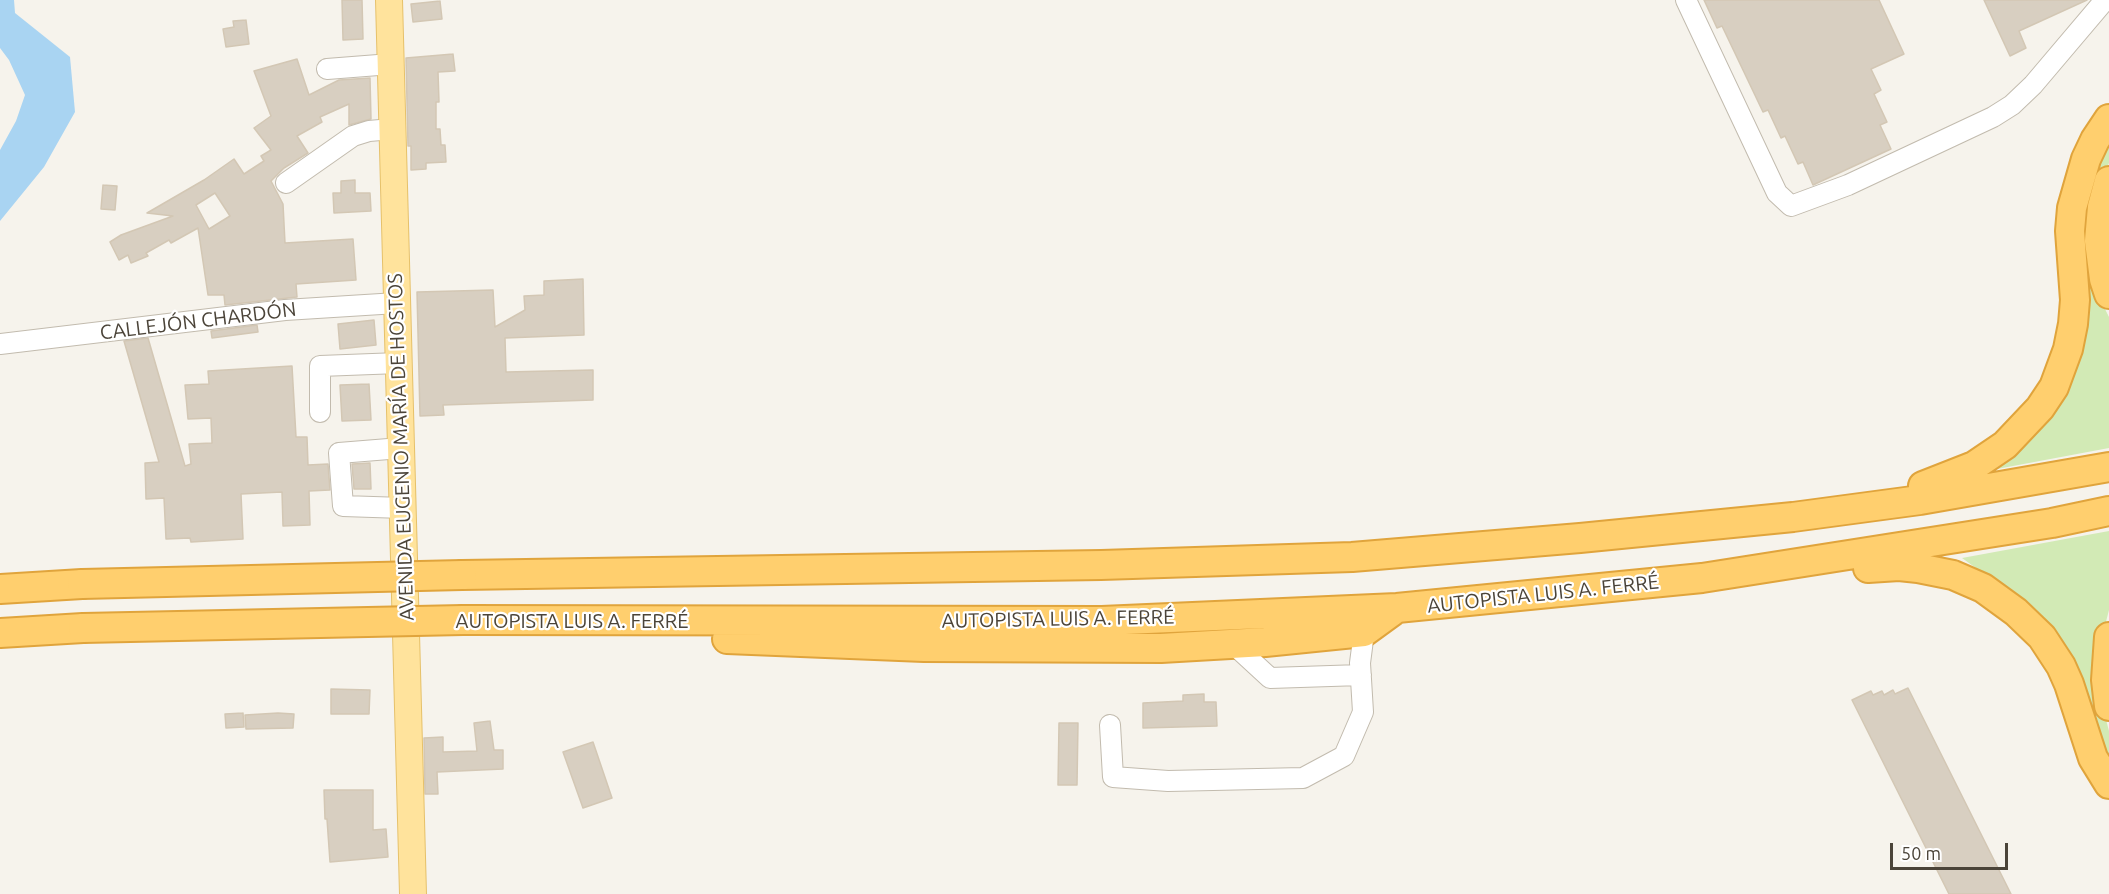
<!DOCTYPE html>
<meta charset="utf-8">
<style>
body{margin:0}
#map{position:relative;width:2109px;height:894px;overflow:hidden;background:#f6f3ec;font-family:Ubuntu,sans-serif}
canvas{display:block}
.scale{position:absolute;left:1890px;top:843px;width:118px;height:27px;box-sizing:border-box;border:3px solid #4b4439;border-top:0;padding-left:8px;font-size:18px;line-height:21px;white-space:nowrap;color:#4b4439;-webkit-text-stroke:4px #fff;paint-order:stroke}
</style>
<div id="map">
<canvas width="2109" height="894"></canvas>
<div class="scale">50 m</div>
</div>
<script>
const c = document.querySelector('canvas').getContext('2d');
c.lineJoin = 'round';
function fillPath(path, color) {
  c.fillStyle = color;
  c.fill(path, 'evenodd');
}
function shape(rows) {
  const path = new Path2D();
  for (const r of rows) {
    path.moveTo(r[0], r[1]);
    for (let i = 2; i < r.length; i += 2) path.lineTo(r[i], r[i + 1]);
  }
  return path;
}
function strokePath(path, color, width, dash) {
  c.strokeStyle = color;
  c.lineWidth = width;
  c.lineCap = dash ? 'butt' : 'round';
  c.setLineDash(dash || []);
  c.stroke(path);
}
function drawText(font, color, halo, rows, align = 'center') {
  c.font = font + ' Ubuntu,sans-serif';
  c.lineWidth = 4.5;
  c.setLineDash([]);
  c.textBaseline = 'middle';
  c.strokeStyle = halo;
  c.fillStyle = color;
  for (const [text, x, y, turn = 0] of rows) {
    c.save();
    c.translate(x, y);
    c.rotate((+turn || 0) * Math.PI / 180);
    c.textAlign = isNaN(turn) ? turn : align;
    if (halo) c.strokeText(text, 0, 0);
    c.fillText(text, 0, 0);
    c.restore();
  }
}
fillPath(shape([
 [2109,136,2109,163,2104,175,2102,303,2109,317,2109,448,1981,472,2024,441,2083,273,2084,203],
 [2109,531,2109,610,2099,649,2104,712,2109,731,2109,761,2019,599,1962,558]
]), '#d2eab5');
fillPath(shape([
 [0,0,14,0,15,13,70,57,75,112,44,167,0,221,0,150,16,121,25,95,9,60,0,48]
]), '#a9d4f2');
const building = shape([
 [342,0,362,0,363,39,343,40,342,0],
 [1704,0,1879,0,1904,54,1871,69,1881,90,1874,94,1887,122,1880,125,1891,149,1813,185,1803,162,1798,164,1785,136,1781,138,1768,110,1763,112,1722,26,1717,28,1704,0],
 [1984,0,2087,0,2019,31,2026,48,2010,56,1984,0],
 [440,1,442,19,413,22,411,4,440,1],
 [246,20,249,44,226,47,223,29,234,27,233,21,246,20],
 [453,54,455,71,438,72,439,102,436,102,436,129,440,129,441,145,445,145,446,162,426,163,426,169,411,170,411,146,408,146,406,58,453,54],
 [297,59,309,95,339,80,370,78,371,119,349,125,349,104,320,117,322,122,297,136,308,153,284,168,271,181,283,204,285,243,353,239,356,280,296,284,297,297,225,305,224,295,208,295,198,228,171,243,169,240,146,253,148,256,131,263,128,255,119,260,110,242,121,235,173,216,147,213,204,180,234,159,244,174,264,161,261,156,271,150,254,128,271,116,254,71,297,59],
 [215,193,230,216,209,229,196,205,215,193],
 [355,180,355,193,370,193,371,211,334,213,333,193,341,193,341,181,355,180],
 [103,185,117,186,115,210,101,209,103,185],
 [583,279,584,335,505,338,506,372,593,370,593,400,443,405,444,415,420,416,417,292,493,290,495,327,525,310,524,296,544,295,544,281,583,279],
 [374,320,376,345,340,349,338,324,374,320],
 [257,325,258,332,212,338,211,331,257,325],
 [148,338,185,466,191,464,189,444,212,443,211,418,188,419,185,385,209,384,208,371,292,366,296,437,307,437,308,465,328,464,330,490,309,491,310,525,283,526,282,492,241,494,243,539,191,542,190,538,166,539,164,498,146,499,145,463,159,462,124,341,148,338],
 [369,384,371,420,342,421,340,385,369,384],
 [370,463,371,489,354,489,352,464,370,463],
 [1908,688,2011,894,1949,894,1852,700,1871,691,1873,695,1882,691,1884,695,1893,690,1895,694,1908,688],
 [331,689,370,690,369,714,331,714,331,689],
 [1204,694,1204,702,1216,702,1217,726,1143,728,1143,703,1183,701,1183,695,1204,694],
 [243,713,244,727,226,728,225,714,243,713],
 [278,713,294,714,293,728,246,729,245,715,278,713],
 [490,721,494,750,503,750,503,769,437,772,438,794,425,794,424,738,443,737,443,752,477,751,474,723,490,721],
 [1059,723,1078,723,1077,785,1058,785,1059,723],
 [593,742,612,798,583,808,563,752,593,742],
 [324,790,373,790,373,830,386,829,388,857,330,862,327,819,325,819,324,790]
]);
fillPath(building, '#d8cfc1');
strokePath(building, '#d3c7b4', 1.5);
const minor = shape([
 [1686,0,1777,193,1791,206,1848,185,1993,117,2012,105,2033,85,2105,0],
 [327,69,391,64],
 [286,183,353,136,369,131,392,129],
 [0,344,285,310,397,303],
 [320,412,320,366,399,363],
 [401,448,339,453,343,506,403,508],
 [1232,643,1270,678,1361,675],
 [1110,725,1113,777,1168,781,1303,778,1344,756,1363,712,1360,663,1364,632]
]);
const major = shape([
 [389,0,413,894]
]);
const highway = shape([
 [2109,181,2102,207,2099,241,2104,279,2109,294],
 [1923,486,1974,466,2005,445,2040,408,2054,387,2068,349,2073,324,2075,300,2070,231,2072,208,2086,159,2095,140,2109,119],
 [1868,568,1899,566,1918,568,1953,575,1983,588,2016,612,2042,637,2061,666,2069,684,2093,758,2109,784],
 [462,575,1101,565,1352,557,1580,538,1793,517,1920,500,2109,467],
 [0,589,82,584],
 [463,620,1102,621,1397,608,1702,578,2052,523,2109,511],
 [0,633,83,628],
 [2109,637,2106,680,2109,706],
 [727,639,924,647,1161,648,1265,642,1364,632,1397,608]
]);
strokePath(minor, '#c2bbae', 22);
strokePath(major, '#e6c16a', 28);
strokePath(highway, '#e0a43c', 32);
strokePath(minor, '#fff', 20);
strokePath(major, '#ffe39c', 26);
strokePath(highway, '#ffcf6e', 28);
const highwayBridge = shape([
 [82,584,462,575],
 [83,628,463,620]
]);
strokePath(highwayBridge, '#e0a43c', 32, []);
strokePath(highwayBridge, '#ffcf6e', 28);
drawText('20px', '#4b4439', '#fff', [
 ["CALLEJÓN CHARDÓN",198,321,-7],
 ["AVENIDA EUGENIO MARÍA DE HOSTOS",401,447,-92],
 ["AUTOPISTA LUIS A. FERRÉ",1543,594,-6],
 ["AUTOPISTA LUIS A. FERRÉ",1058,619,-1],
 ["AUTOPISTA LUIS A. FERRÉ",572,621]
]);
</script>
